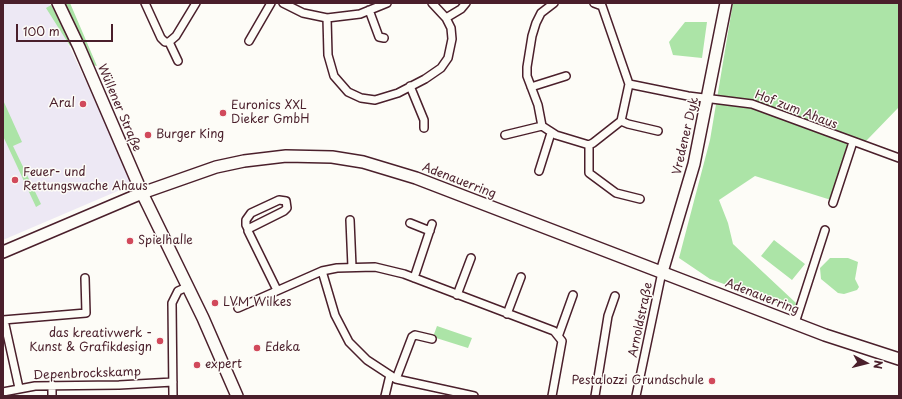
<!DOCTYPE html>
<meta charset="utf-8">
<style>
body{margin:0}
#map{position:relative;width:902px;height:399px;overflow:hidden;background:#fdfcf7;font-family:"Playpen Sans",sans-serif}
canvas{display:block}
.frame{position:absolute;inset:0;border:4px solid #4a1f2b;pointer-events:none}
.north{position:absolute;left:846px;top:343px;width:40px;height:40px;-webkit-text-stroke:3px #fdfcf7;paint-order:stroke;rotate:97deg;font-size:11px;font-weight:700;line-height:16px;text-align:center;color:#4a1f2b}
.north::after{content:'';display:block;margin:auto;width:14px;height:18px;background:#4a1f2b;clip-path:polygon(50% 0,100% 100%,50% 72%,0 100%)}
.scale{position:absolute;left:16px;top:24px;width:97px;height:18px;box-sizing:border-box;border:2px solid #4a1f2b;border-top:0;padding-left:5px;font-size:12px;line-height:14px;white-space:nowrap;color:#4a1f2b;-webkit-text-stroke:3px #fdfcf7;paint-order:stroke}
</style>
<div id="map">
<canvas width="902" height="399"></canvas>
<div class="frame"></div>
<div class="north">N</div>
<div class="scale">100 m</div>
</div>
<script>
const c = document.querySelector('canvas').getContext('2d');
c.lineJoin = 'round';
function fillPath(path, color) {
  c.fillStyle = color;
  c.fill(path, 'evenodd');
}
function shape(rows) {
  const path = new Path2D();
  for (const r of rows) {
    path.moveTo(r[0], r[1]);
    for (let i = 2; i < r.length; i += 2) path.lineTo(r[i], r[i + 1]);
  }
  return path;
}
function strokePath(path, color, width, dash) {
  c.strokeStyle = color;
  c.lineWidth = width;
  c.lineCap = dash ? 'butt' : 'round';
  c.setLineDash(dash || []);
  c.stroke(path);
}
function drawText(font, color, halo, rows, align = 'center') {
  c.font = font + ' "Playpen Sans",sans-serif';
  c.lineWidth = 3;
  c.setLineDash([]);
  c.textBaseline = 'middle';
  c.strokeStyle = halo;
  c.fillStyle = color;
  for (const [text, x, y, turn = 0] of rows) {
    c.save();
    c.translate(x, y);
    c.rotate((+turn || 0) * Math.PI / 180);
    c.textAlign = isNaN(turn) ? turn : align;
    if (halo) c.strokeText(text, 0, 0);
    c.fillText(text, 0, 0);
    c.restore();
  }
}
fillPath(shape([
 [3,3,49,3,134,184,3,240]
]), '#ede8f4');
fillPath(shape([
 [63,3,70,3,97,66,93,65],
 [733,3,899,3,899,107,867,140,852,148,831,200,755,176,719,200,728,223,733,244,796,303,794,309,710,279,679,258,710,140],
 [51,5,72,44,70,46,46,8],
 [685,22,707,22,702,58,673,55,669,42],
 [3,100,22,142,13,146,41,204,36,207,3,136],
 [774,240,805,264,792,280,761,256],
 [830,258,848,258,858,262,855,279,859,287,857,290,844,294,838,293,821,279,820,268],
 [437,326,472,338,468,348,433,337]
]), '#ace4a7');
const street = shape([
 [145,3,161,38,165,42,169,42,176,36,196,3],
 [283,3,303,13,327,18,360,14,387,3],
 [594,3,602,6,629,84],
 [369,10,379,37,384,38],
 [327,18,328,55,334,76,348,92,361,98,375,100,398,93,425,79,441,68,448,58,452,39,451,28,446,18,432,3],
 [446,18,461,9,466,3],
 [249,41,271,3],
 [169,42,178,61],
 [410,86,424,120,424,128],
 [531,87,566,76],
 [621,121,628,124,658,131],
 [542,126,556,135,589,145,593,143,621,121,629,84,688,96,752,104,899,158],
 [505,135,542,126,538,105,527,76,527,67,532,36,536,23,541,13,554,3],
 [589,145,589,173,616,193,640,199],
 [539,171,551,133],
 [833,203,853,142],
 [350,220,352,267],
 [410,223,430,231],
 [248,229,284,211,287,208,286,201,279,200,251,213,246,220,246,225,248,229,248,231,277,290],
 [322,271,335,315,349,342,367,360,396,379,474,396],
 [414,278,432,224],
 [457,295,471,258],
 [238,308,322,271,337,268,375,267,404,274,554,331,562,341,552,396],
 [507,314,521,277],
 [3,320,86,313,85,278],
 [4,320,19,388],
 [795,323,825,230],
 [559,334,573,295],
 [396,379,412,337,415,335,432,339],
 [52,385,52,396],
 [3,392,35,386,119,385,173,382],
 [173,396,172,303,178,291,187,287],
 [385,396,390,375],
 [595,396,608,316,615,296],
 [636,396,662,272]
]);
const secondary = shape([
 [58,3,79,47,142,193,203,318,237,396],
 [3,252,142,193,216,167,244,161,286,156,332,157,363,162,416,178,825,335,899,359],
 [662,272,694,164,726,3]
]);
strokePath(street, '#4a1f2b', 10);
strokePath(secondary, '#4a1f2b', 14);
strokePath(street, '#fdfcf7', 7);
strokePath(secondary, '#fdfcf7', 11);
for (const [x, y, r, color] of [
 [83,104,4,"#d1495b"],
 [223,113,4,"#d1495b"],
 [148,135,4,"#d1495b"],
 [15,180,4,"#d1495b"],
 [130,241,4,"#d1495b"],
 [215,303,4,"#d1495b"],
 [160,341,4,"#d1495b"],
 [257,348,4,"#d1495b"],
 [197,365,4,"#d1495b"],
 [712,381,4,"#d1495b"]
]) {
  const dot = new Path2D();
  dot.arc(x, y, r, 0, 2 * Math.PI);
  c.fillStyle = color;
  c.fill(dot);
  strokePath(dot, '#fdfcf7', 1.5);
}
drawText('12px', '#4a1f2b', '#fdfcf7', [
 ["Aral",75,104,"right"],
 ["Euronics XXL",231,106],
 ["Dieker GmbH",231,120],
 ["Burger King",156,135],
 ["Feuer- und",23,173],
 ["Rettungswache Ahaus",23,187],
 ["Spielhalle",138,241],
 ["LVM Wilkes",223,303],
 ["das kreativwerk -",152,334,"right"],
 ["Kunst & Grafikdesign",152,348,"right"],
 ["Edeka",265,348],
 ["expert",205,365],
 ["Pestalozzi Grundschule",704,381,"right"]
], 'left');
drawText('12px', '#4a1f2b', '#fdfcf7', [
 ["Wüllener Straße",119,108,67],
 ["Hof zum Ahaus",796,110,21],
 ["Vredener Dyk",686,136,-77],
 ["Adenauerring",459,181,21],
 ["Adenauerring",762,297,21],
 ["Arnoldstraße",641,320,-78],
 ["Depenbrockskamp",87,374,-2]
]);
</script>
